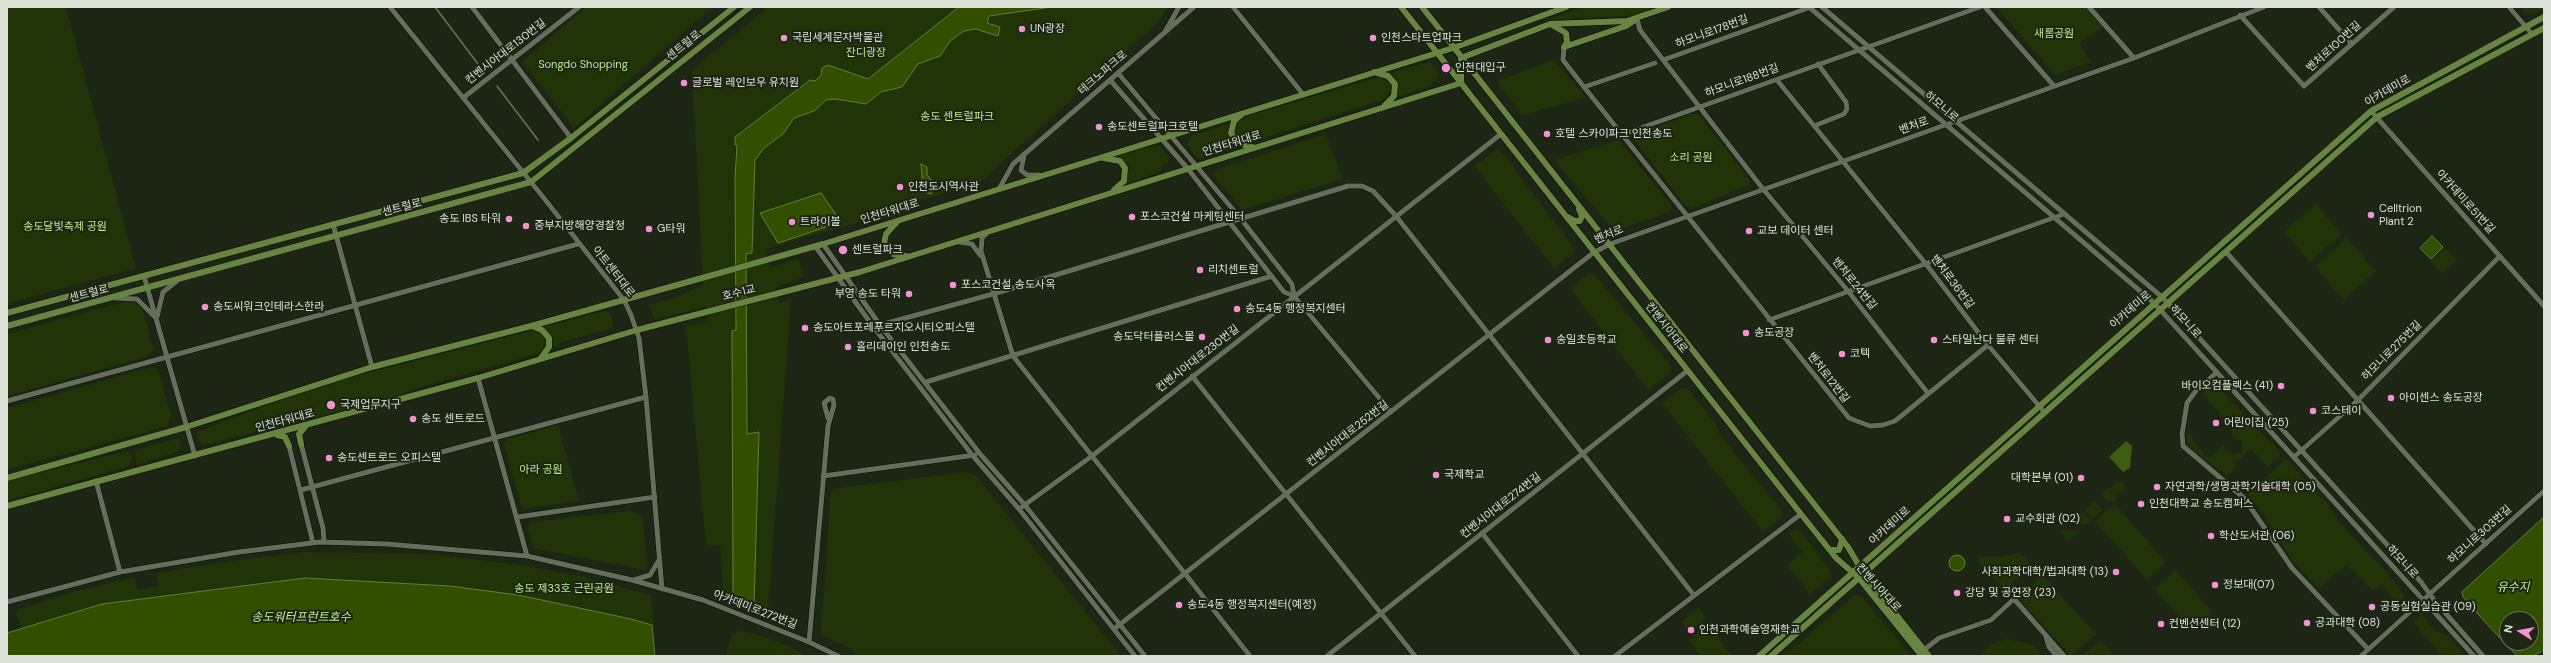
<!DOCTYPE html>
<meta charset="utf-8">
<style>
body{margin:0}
#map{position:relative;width:2551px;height:663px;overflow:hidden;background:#1d2515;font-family:"DM Sans",sans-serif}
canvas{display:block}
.frame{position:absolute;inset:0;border:8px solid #dbe1d7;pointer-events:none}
.north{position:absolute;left:2499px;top:611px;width:40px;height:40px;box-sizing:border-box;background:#1d2515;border:1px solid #697063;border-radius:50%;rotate:281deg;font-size:11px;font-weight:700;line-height:16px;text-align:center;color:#dbe1d7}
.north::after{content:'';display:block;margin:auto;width:14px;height:18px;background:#f391d5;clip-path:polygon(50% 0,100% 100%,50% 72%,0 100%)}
</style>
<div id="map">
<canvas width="2551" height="663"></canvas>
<div class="frame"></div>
<div class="north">N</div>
</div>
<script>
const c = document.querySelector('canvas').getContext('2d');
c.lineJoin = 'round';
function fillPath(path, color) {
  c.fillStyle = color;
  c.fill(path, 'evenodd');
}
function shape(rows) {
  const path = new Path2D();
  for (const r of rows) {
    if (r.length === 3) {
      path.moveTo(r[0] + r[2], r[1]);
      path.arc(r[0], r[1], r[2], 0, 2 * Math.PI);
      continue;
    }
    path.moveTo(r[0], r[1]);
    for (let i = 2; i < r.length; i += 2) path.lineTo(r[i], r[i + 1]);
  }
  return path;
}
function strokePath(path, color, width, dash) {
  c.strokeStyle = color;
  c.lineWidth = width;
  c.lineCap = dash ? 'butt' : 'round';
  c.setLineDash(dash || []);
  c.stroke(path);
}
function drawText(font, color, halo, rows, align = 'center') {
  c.font = font + ' "DM Sans","Noto Sans KR",sans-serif';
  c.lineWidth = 4;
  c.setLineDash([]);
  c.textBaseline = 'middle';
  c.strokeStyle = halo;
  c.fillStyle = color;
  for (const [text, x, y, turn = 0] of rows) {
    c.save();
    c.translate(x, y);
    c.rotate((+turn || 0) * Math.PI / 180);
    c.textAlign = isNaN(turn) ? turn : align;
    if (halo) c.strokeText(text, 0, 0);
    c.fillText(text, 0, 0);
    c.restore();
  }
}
fillPath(shape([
 [7,7,66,7,136,268,7,304],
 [586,7,713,7,574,128,522,62],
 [768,7,959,7,868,79,827,65,815,81,810,80,735,137,736,331,732,332,733,600,723,596,720,545,706,545,686,327,708,321,706,307,655,319,649,305,677,297,703,285,692,70],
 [1052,7,1168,7,1158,22,976,186,975,183,888,211,874,218,766,249,770,267,799,259,803,277,775,287,779,303,791,300,768,611,754,606,759,432,747,434,746,254,752,253,754,170,757,157,764,148,780,137,794,118,809,113,826,100,835,99,860,104,867,103,881,92,899,88,918,64,936,58,950,41,964,31,976,29,998,36,1000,27,987,23,989,16],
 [1583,7,1653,7,1638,15,1548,20],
 [1996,7,2085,7,2103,27,2079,43,2091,62,2055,75],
 [2520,7,2544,7,2544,9,2534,14,2526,14],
 [1554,60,1585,96,1584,98,1522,115,1499,85,1499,80],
 [1430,62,1437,70,1438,75,1431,86,1397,97,1398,87,1390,73],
 [1379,77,1389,83,1391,89,1385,99,1251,142,1241,141,1235,136,1235,124,1244,117],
 [1694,114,1699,115,1749,179,1749,185,1693,208,1685,205,1634,140,1634,134],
 [1225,125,1229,126,1235,147,1201,159,1196,157,1188,146,1191,136],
 [1326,134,1343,179,1242,210,1214,176,1215,170],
 [1619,140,1672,206,1670,212,1625,227,1617,227,1608,224,1554,160],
 [1158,145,1169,157,1168,163,1162,166,1162,170,1122,186,1128,176,1127,167,1121,159,1112,156,1146,146,1148,148],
 [1496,150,1501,151,1573,246,1574,253,1554,268,1474,166],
 [2316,204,2342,234,2310,262,2284,232],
 [2346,238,2376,271,2344,300,2315,267],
 [2445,248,2457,260,2442,273,2431,261],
 [1589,273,1594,274,1672,367,1671,372,1648,390,1570,288],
 [127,301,134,302,143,310,153,349,149,356,7,396,7,334],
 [604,311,610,313,613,320,612,328,563,342,549,351,544,327],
 [533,330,539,331,546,340,545,349,539,353,423,386,393,398,202,445,198,441,196,434,198,432,264,406,337,381],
 [152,367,158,370,171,415,167,426,7,470,7,408],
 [2212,384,2215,384,2282,454,2268,467,2251,449,2234,464,2236,467,2227,476,2194,451,2187,442,2186,437,2189,434,2206,457,2211,457,2223,446,2233,455,2242,453,2242,441,2233,439,2231,427,2202,393],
 [1680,389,1688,389,1717,425,1720,435,1782,511,1782,517,1763,532,1662,403],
 [558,425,579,501,524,509,521,506,504,445,507,439],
 [175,439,179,440,181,445,176,452,136,465,135,450],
 [123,452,127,452,132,457,132,461,128,466,7,501,7,481],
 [2286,459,2328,505,2340,523,2390,576,2405,597,2397,603,2381,584,2373,591,2347,565,2318,588,2294,563,2265,516,2247,494],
 [966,472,976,476,1121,656,857,656,850,648,821,635,831,489],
 [2119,487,6],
 [2110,495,7],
 [2094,501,2103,510,2092,519,2084,510],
 [2115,504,2166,562,2147,580,2095,521],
 [630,511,642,515,648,565,646,570,533,548,528,529,531,522],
 [2082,511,2091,521,2084,526,2076,517],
 [1794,530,1799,530,1831,571,1832,576,1810,594,1787,565,1802,552,1789,534],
 [2062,530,2073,531,2079,532,2069,540,2060,531],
 [305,552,429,554,528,566,588,578,651,595,654,626,631,619,21,628,15,610,76,591,135,577,137,590,159,586,157,573,231,561],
 [2020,553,2031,565,2005,590,1978,561,1980,557,1997,557],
 [2176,570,2212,612,2192,630,2155,589],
 [2042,575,2096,634,2071,656,2019,599],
 [1855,595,1862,596,1911,656,1784,656],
 [1698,608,1706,618,1689,632,1681,622],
 [2421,614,2436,631,2447,635,2465,656,2442,656,2413,622],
 [1704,626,1710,627,1732,656,1701,656,1689,640],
 [741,631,763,636,795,649,802,653,802,656,726,656,730,639,733,634],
 [2007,639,2033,645,2042,656,1980,656,1990,645],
 [2100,640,2115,656,2082,656]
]), '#213407');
fillPath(shape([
 [2126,441,2132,446,2130,468,2123,472,2109,457]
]), '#3e5c12');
const water = shape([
 [959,7,1052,7,989,16,987,23,1000,27,998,36,976,29,964,31,950,41,940,56,918,64,902,87,881,92,866,104,835,99,826,100,814,111,794,118,783,134,764,148,755,160,752,253,746,254,747,434,759,432,754,606,733,599,732,331,736,330,735,178,737,145,735,145,735,137,810,80,815,81,821,75,822,68,828,65,868,79,959,7],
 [921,164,927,167,927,175,933,182,931,194,923,192,921,164],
 [821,193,841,222,778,243,760,213,821,193],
 [2432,236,2443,247,2431,259,2420,248,2432,236],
 [2544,517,2544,650,2533,656,2517,656,2486,623,2463,597,2462,592,2544,517],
 [2507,619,2531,619,2531,643,2507,643,2507,619],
 [1957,563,8],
 [305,578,450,586,518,595,631,619,652,625,655,656,7,656,7,633,102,604,305,578]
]);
fillPath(water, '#324f00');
strokePath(water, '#657b40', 1);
strokePath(shape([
 [435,7,478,64],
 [497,86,538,140]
]), '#657b40', 1.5);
const minor = shape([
 [390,7,543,197,624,300,631,315,639,338,646,397,662,589],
 [472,7,571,138],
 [1233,7,1302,93],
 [1809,7,2154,303,2474,656],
 [1822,7,2162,297,2421,582,2434,600,2483,656],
 [1985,7,2054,86],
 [2089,7,2134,58],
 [2319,7,2352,44],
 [2509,7,2532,34],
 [2240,15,2304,86,2394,7],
 [1637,19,1640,30,1763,189,1848,291,1927,392],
 [1166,30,1179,7],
 [1564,47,1563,60,1584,87,1849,418,1870,426,1883,425,1895,421,1988,345],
 [1663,60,1811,7],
 [1118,73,1241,219,1292,284,1294,296],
 [1110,80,1188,169,1284,292,1294,296,1391,412],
 [1777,80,1926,264,1988,345,2045,413],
 [1584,87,1655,63],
 [463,98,579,7],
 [2371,111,2544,306],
 [1814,126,1844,114,1847,109,1846,102,1818,64],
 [1621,135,1980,7],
 [1024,156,1021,170,1027,175,1039,175],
 [999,189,1013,164,1194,7],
 [333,224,372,367],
 [987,233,982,238,981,251,1013,356,1250,656],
 [959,242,972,244,980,255],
 [823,244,880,325,981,455,1024,504,1145,656],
 [815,246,872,325,973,456,1019,509,1135,656],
 [2226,252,2486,544],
 [144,276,195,456],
 [115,298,137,299,154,316],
 [157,317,163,292,177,281],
 [1769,320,2064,214],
 [880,325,993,294,1348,186,1362,186,1373,191,1396,216,1693,594],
 [2217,372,2195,392,2187,403,2182,434,2183,446,2244,498,2292,568,2368,649],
 [1192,376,1415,656],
 [478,378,527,556],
 [926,382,1272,276],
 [7,401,578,244],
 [301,444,323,528,324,542],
 [289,446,313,543],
 [2294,457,2358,400,2500,256],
 [823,476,975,455],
 [96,481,120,572],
 [301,490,646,397],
 [1019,509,1092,456,1501,134],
 [518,517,655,497],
 [1482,533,1578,656],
 [634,580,650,575,659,560],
 [7,602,120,572,239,552,320,542,387,544,527,556,632,580,703,600,809,642,838,656],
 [1114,629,1593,253,1610,244,2134,58,2264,7],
 [2046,637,2049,647,2057,656],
 [809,642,828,426,834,405,833,399,830,398,824,403,828,418],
 [1924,650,1939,638,1991,620,2014,599,2064,656],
 [1327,656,1687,371],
 [1615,656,1801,514],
 [2361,656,2544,491]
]);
const major = shape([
 [1401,7,1801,514,1836,558,1859,578,1922,656],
 [1422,7,1848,547,1864,574,1929,656],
 [1552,25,1566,33,1567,42,1564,47],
 [1564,47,1626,26,1635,20],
 [1374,72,1388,76,1395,84,1394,96,1385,105],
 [1242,114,1234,121,1231,133,1238,143,1252,147],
 [1103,158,1120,161,1125,168,1124,181,1114,190],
 [1568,217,1575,221,1580,221,1582,216,1579,209],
 [897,222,886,234,884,244,893,254,906,256],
 [7,313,523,173,571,138,734,7],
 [7,326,531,182,750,7],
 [532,326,542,330,549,338,549,347,541,358],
 [277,435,285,437,289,446],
 [301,444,299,434,305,427],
 [7,478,186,427,372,367,531,326,823,244,1453,48,1566,7],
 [7,506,478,378,637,330,860,272,1461,83,1461,58,1550,24,1627,21,1668,7],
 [1830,550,1839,550,1842,539],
 [1759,656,2371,111,2544,17],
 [1771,656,2377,117,2544,28]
]);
strokePath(minor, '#070e02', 6);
strokePath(major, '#070e02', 7);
strokePath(minor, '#656e5c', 5);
strokePath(major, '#678443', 6);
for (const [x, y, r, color] of [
 [1022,29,4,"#f391d5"],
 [784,38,4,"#f391d5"],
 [1373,38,4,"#f391d5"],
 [1446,68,5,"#f391d5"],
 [684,83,4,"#f391d5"],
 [1099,127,4,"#f391d5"],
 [1547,134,4,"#f391d5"],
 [900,187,4,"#f391d5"],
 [2371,215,4,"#f391d5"],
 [1132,217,4,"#f391d5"],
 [509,219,4,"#f391d5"],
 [792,222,4,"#f391d5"],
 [526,226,4,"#f391d5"],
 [649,229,4,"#f391d5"],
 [1749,231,4,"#f391d5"],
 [843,250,5,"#f391d5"],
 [1200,270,4,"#f391d5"],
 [953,285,4,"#f391d5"],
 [909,294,4,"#f391d5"],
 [205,307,4,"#f391d5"],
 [1237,309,4,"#f391d5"],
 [805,328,4,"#f391d5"],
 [1746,333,4,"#f391d5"],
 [1202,337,4,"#f391d5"],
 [1548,340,4,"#f391d5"],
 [1934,340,4,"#f391d5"],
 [848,347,4,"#f391d5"],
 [1842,354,4,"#f391d5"],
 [2281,386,4,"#f391d5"],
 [2391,398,4,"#f391d5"],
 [331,405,5,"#f391d5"],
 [2313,411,4,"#f391d5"],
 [413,419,4,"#f391d5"],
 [2216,423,4,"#f391d5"],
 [329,458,4,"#f391d5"],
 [1436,475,4,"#f391d5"],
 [2081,478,4,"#f391d5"],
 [2157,487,4,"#f391d5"],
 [2141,504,4,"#f391d5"],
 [2007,519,4,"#f391d5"],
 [2211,536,4,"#f391d5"],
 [2116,572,4,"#f391d5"],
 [2215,585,4,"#f391d5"],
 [1957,593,4,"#f391d5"],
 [1179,605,4,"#f391d5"],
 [2372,607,4,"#f391d5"],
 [2307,623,4,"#f391d5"],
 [2161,624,4,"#f391d5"],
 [1691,630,4,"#f391d5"]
]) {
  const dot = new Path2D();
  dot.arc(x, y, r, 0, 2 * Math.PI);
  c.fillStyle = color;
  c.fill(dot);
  strokePath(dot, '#1d2515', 1.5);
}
drawText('11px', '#dbe1d7', '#1d2515', [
 ["UN광장",1030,29],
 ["국립세계문자박물관",792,38],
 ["인천스타트업파크",1381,38],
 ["인천대입구",1455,68],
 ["글로벌 레인보우 유치원",692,83],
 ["송도센트럴파크호텔",1107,127],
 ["호텔 스카이파크 인천송도",1555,134],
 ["인천도시역사관",908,187],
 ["Celltrion",2379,209],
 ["Plant 2",2379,222],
 ["포스코건설 마케팅센터",1140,217],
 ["송도 IBS 타워",501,219,"right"],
 ["트라이볼",800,222],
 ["중부지방해양경찰청",534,226],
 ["G타워",657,229],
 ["교보 데이터 센터",1757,231],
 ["센트럴파크",852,250],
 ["리치센트럴",1208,270],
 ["포스코건설 송도사옥",961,285],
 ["부영 송도 타워",901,294,"right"],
 ["송도씨워크인테라스한라",213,307],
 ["송도4동 행정복지센터",1245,309],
 ["송도아트포레푸르지오시티오피스텔",813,328],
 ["송도공장",1754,333],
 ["송도닥터플러스몰",1194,337,"right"],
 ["송일초등학교",1556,340],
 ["스타일난다 물류 센터",1942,340],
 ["홀리데이인 인천송도",856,347],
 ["코텍",1850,354],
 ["바이오컴플렉스 (41)",2273,386,"right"],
 ["아이센스 송도공장",2399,398],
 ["국제업무지구",340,405],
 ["코스테이",2321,411],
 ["송도 센트로드",421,419],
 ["어린이집 (25)",2224,423],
 ["송도센트로드 오피스텔",337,458],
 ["국제학교",1444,475],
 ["대학본부 (01)",2073,478,"right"],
 ["자연과학/생명과학기술대학 (05)",2165,487],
 ["인천대학교 송도캠퍼스",2149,504],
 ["교수회관 (02)",2015,519],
 ["학산도서관 (06)",2219,536],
 ["사회과학대학/법과대학 (13)",2108,572,"right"],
 ["정보대(07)",2223,585],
 ["강당 및 공연장 (23)",1965,593],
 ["송도4동 행정복지센터(예정)",1187,605],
 ["공동실험실습관 (09)",2380,607],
 ["공과대학 (08)",2315,623],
 ["컨벤션센터 (12)",2169,624],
 ["인천과학예술영재학교",1699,630]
], 'left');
drawText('11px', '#dbe1d7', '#1d2515', [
 ["하모니로178번길",1712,32,-20],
 ["센트럴로",684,46,-39],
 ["벤처로100번길",2334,47,-42],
 ["컨벤시아대로130번길",506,52,-38],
 ["테크노파크로",1103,73,-41],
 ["하모니로188번길",1742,81,-20],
 ["아카데미로",2388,91,-30],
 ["하모니로",1941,107,41],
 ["벤처로",1914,126,-20],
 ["인천타워대로",1232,144,-17],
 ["아카데미로51번길",2465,202,48],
 ["센트럴로",402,208,-15],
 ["인천타워대로",890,212,-17],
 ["벤처로",1609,235,-23],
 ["아트센터대로",613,272,52],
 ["벤처로36번길",1952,282,53],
 ["벤처로24번길",1854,284,51],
 ["호수1교",739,293,-14],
 ["센트럴로",89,294,-15],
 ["아카데미로",2131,310,-41],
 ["하모니로",2185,322,48],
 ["컨벤시아대로",1666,328,52],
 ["하모니로275번길",2392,351,-45],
 ["컨벤시아대로230번길",1198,359,-38],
 ["벤처로12번길",1828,378,52],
 ["인천타워대로",285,421,-15],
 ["컨벤시아대로252번길",1348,434,-38],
 ["컨벤시아대로274번길",1501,506,-38],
 ["아카데미로",1890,526,-42],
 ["하모니로303번길",2480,535,-42],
 ["하모니로",2402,562,48],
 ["컨벤시아대로",1878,588,48],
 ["아카데미로272번길",755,610,21]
]);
drawText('11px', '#bdec8a', '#1d2515', [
 ["새롬공원",2054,34],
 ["잔디광장",866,53],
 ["Songdo Shopping",583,65],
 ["송도 센트럴파크",957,117],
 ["소리 공원",1691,158],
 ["송도달빛축제 공원",65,227],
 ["아라 공원",541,470],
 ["송도 제33호 근린공원",564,589]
]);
drawText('italic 12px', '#c4f390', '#1d2515', [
 ["유수지",2513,588],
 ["송도워터프런트호수",301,618]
]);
</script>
